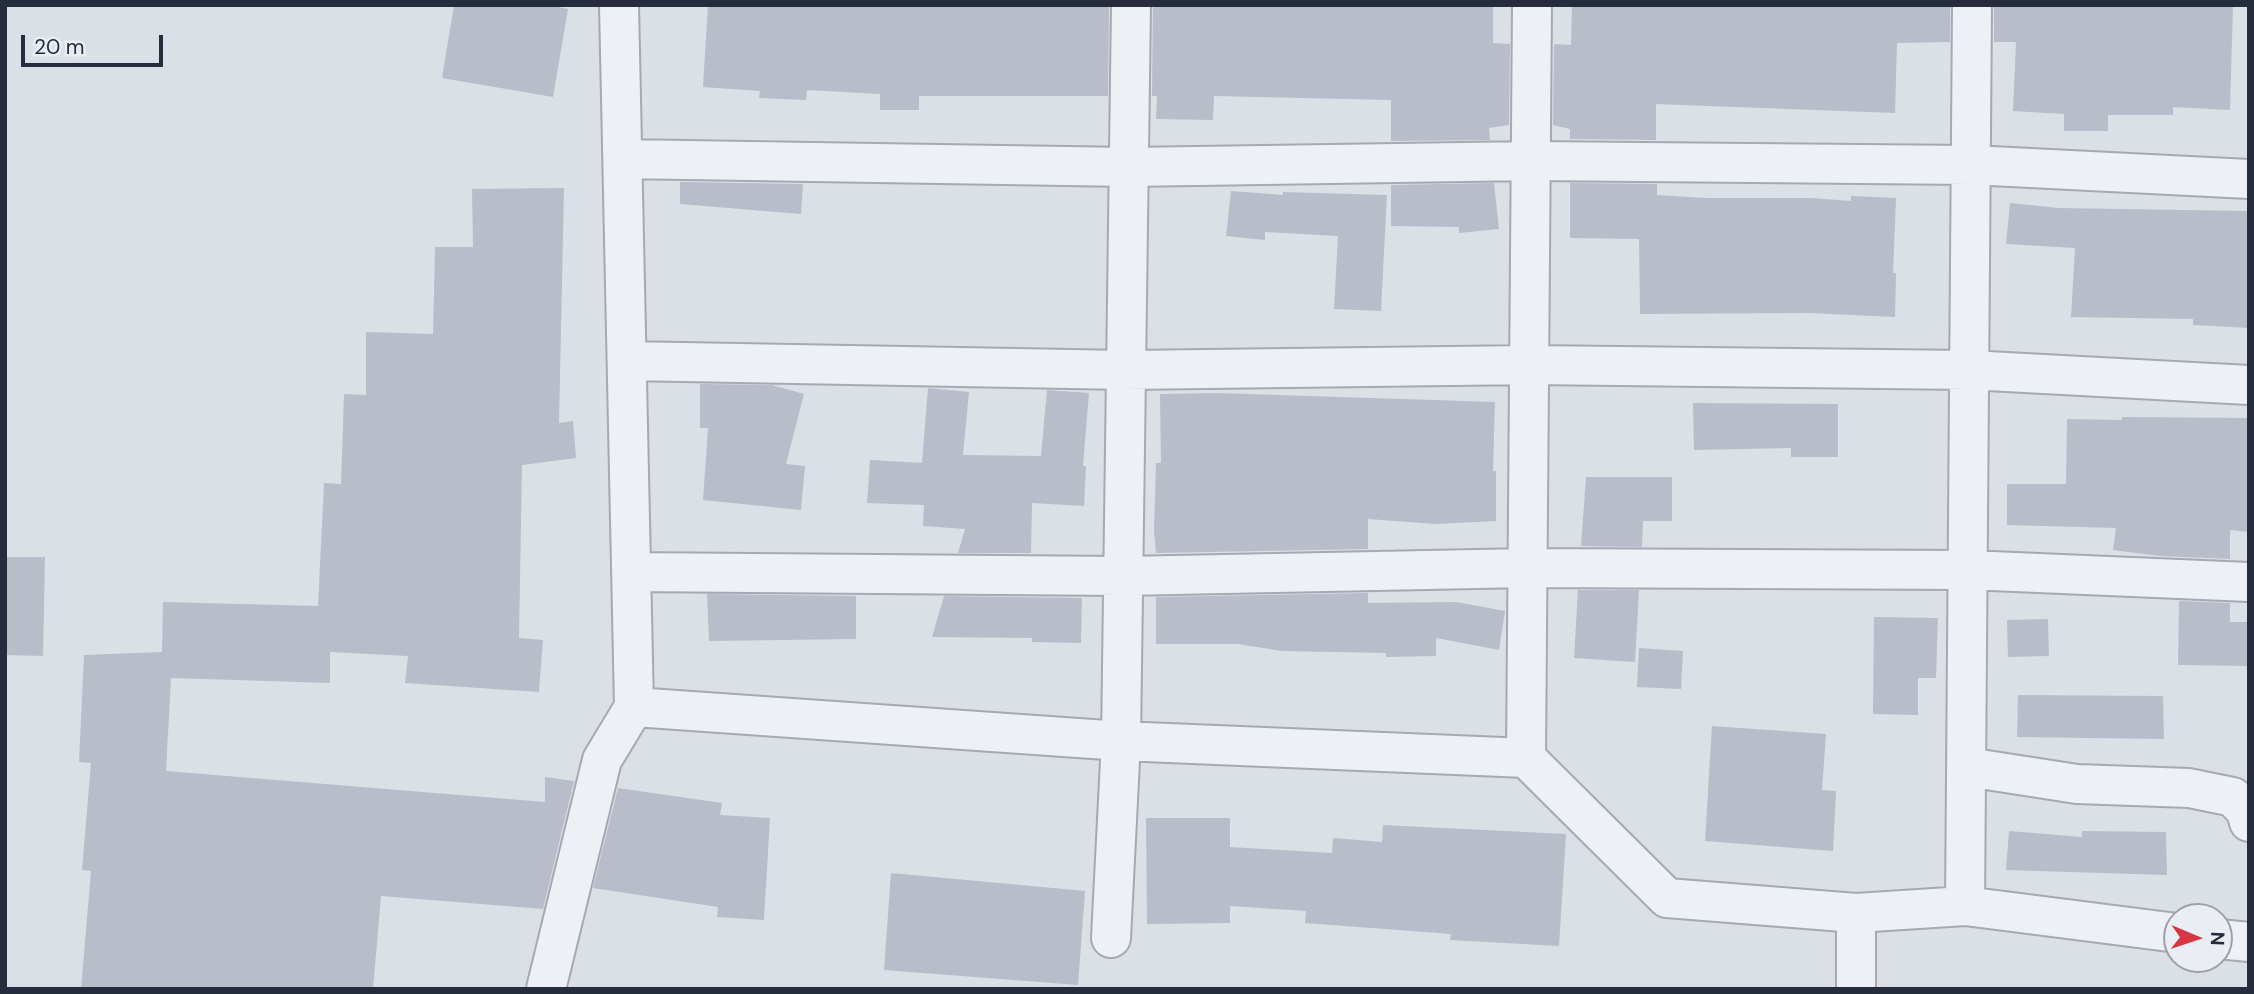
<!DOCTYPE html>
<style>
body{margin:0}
#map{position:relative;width:2254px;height:994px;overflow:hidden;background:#dbdfe6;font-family:"DM Sans",sans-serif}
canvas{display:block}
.frame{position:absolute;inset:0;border:7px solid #242c3d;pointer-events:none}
.north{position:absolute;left:2163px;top:903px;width:70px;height:70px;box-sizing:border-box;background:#eaeef4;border:2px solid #9ba0ab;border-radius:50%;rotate:92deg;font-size:19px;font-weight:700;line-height:28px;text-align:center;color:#242c3d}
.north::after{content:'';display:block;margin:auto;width:24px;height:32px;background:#d63543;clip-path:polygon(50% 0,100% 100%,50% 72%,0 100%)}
.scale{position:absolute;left:21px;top:35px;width:142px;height:32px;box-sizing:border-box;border:4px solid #242c3d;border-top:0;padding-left:9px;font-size:21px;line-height:24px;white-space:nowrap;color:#242c3d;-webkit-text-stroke:5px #eaeef4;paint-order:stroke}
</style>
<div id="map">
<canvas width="2254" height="994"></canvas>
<div class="frame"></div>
<div class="north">N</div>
<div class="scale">20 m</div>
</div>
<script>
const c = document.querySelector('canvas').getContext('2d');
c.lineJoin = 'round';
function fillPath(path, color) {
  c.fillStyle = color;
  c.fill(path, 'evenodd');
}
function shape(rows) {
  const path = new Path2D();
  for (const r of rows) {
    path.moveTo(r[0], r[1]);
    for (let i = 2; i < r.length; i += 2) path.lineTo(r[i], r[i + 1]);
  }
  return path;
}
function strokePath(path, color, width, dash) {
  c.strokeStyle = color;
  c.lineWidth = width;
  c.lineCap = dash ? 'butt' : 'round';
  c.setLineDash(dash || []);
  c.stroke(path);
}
fillPath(shape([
 [454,5,548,5,568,9,553,97,442,78],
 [708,5,1109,5,1108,96,919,96,919,110,880,110,880,94,807,90,806,100,759,98,760,91,703,87],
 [1153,5,1493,5,1493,43,1510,44,1509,125,1489,128,1490,140,1391,141,1391,100,1214,96,1213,120,1156,119,1157,96,1152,96],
 [1572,5,1950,5,1950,42,1897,43,1895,113,1656,104,1656,140,1570,139,1570,129,1553,125,1554,44,1571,45],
 [1994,5,2233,5,2230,110,2173,107,2173,115,2108,115,2108,131,2064,131,2064,114,2013,111,2016,42,1994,42],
 [680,182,803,184,801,214,680,204],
 [1494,183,1499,229,1459,233,1459,227,1391,226,1391,185],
 [1570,183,1657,184,1657,195,1705,198,1811,198,1851,201,1851,196,1896,198,1893,273,1896,273,1895,317,1809,313,1640,314,1639,239,1570,238],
 [564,188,559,423,573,421,576,458,522,465,519,638,543,640,539,692,405,683,408,656,330,652,330,683,171,678,166,771,545,802,545,777,574,781,543,909,381,896,373,989,81,989,91,871,82,870,91,763,79,762,84,655,162,652,163,602,318,606,324,483,341,484,344,394,366,395,366,332,433,334,435,247,473,247,472,189],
 [1231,191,1283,195,1283,192,1387,195,1381,311,1334,309,1338,236,1265,232,1265,240,1226,236],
 [2010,203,2059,208,2249,211,2249,328,2193,325,2193,319,2071,317,2075,248,2006,244],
 [700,384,772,385,804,394,786,464,805,466,801,510,703,500,708,428,700,428],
 [928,388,969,392,963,455,1041,456,1047,390,1089,393,1083,466,1086,466,1084,506,1032,503,1031,553,958,553,965,529,923,526,924,505,867,503,870,460,922,463],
 [1217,393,1495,402,1493,471,1496,471,1496,521,1436,524,1368,519,1368,549,1156,553,1154,531,1156,463,1161,463,1160,394],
 [1693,403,1838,404,1838,457,1791,457,1791,448,1694,450],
 [2122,417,2249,418,2249,532,2230,530,2230,559,2160,556,2113,550,2116,528,2007,525,2007,484,2066,484,2067,419,2122,420],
 [1586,477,1672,477,1672,521,1643,521,1642,547,1581,546],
 [5,557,45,557,43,656,5,655],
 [1578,590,1639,590,1635,662,1574,658],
 [1368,593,1368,603,1456,602,1505,611,1499,650,1436,638,1436,656,1386,657,1386,653,1282,651,1238,644,1156,644,1156,597],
 [707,594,856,596,856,639,709,641],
 [944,596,1082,598,1081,643,1032,642,1032,638,932,637],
 [2179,601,2230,603,2230,622,2249,622,2249,666,2178,665],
 [1874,617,1938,618,1936,678,1918,678,1918,715,1873,714],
 [2048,619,2049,656,2008,657,2007,620],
 [1639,648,1683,651,1681,689,1637,687],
 [2018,695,2163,696,2164,739,2017,737],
 [1712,726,1826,734,1822,790,1836,791,1833,851,1705,841],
 [618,788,722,803,720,815,770,818,764,920,717,917,718,907,593,888],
 [1146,818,1230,818,1230,847,1332,853,1333,838,1382,842,1383,825,1566,834,1559,946,1450,940,1451,934,1305,923,1306,911,1230,906,1230,923,1147,924],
 [2009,831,2082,837,2082,831,2166,832,2167,875,2006,870],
 [891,873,1085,891,1078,985,884,970]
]), '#b8bdc9');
const minor = shape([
 [619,5,634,707,1121,741,1526,758,1667,898,1856,913,1965,906,2177,933],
 [623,159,1129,167,1531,161,1971,165,2249,179],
 [627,361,1126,370,1530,365,1969,370,2249,385],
 [631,572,1123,576,1528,568,1968,570,2249,582],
 [1526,758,1532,5],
 [1967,767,2077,784,2189,788,2233,797,2246,811,2249,822],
 [1965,906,1972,5],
 [1111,938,1121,741,1131,5],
 [2219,939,2249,942],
 [546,989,602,760,634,707],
 [1856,989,1856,913]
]);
strokePath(minor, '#a4a9b3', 42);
strokePath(minor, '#eef0f5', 38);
</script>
